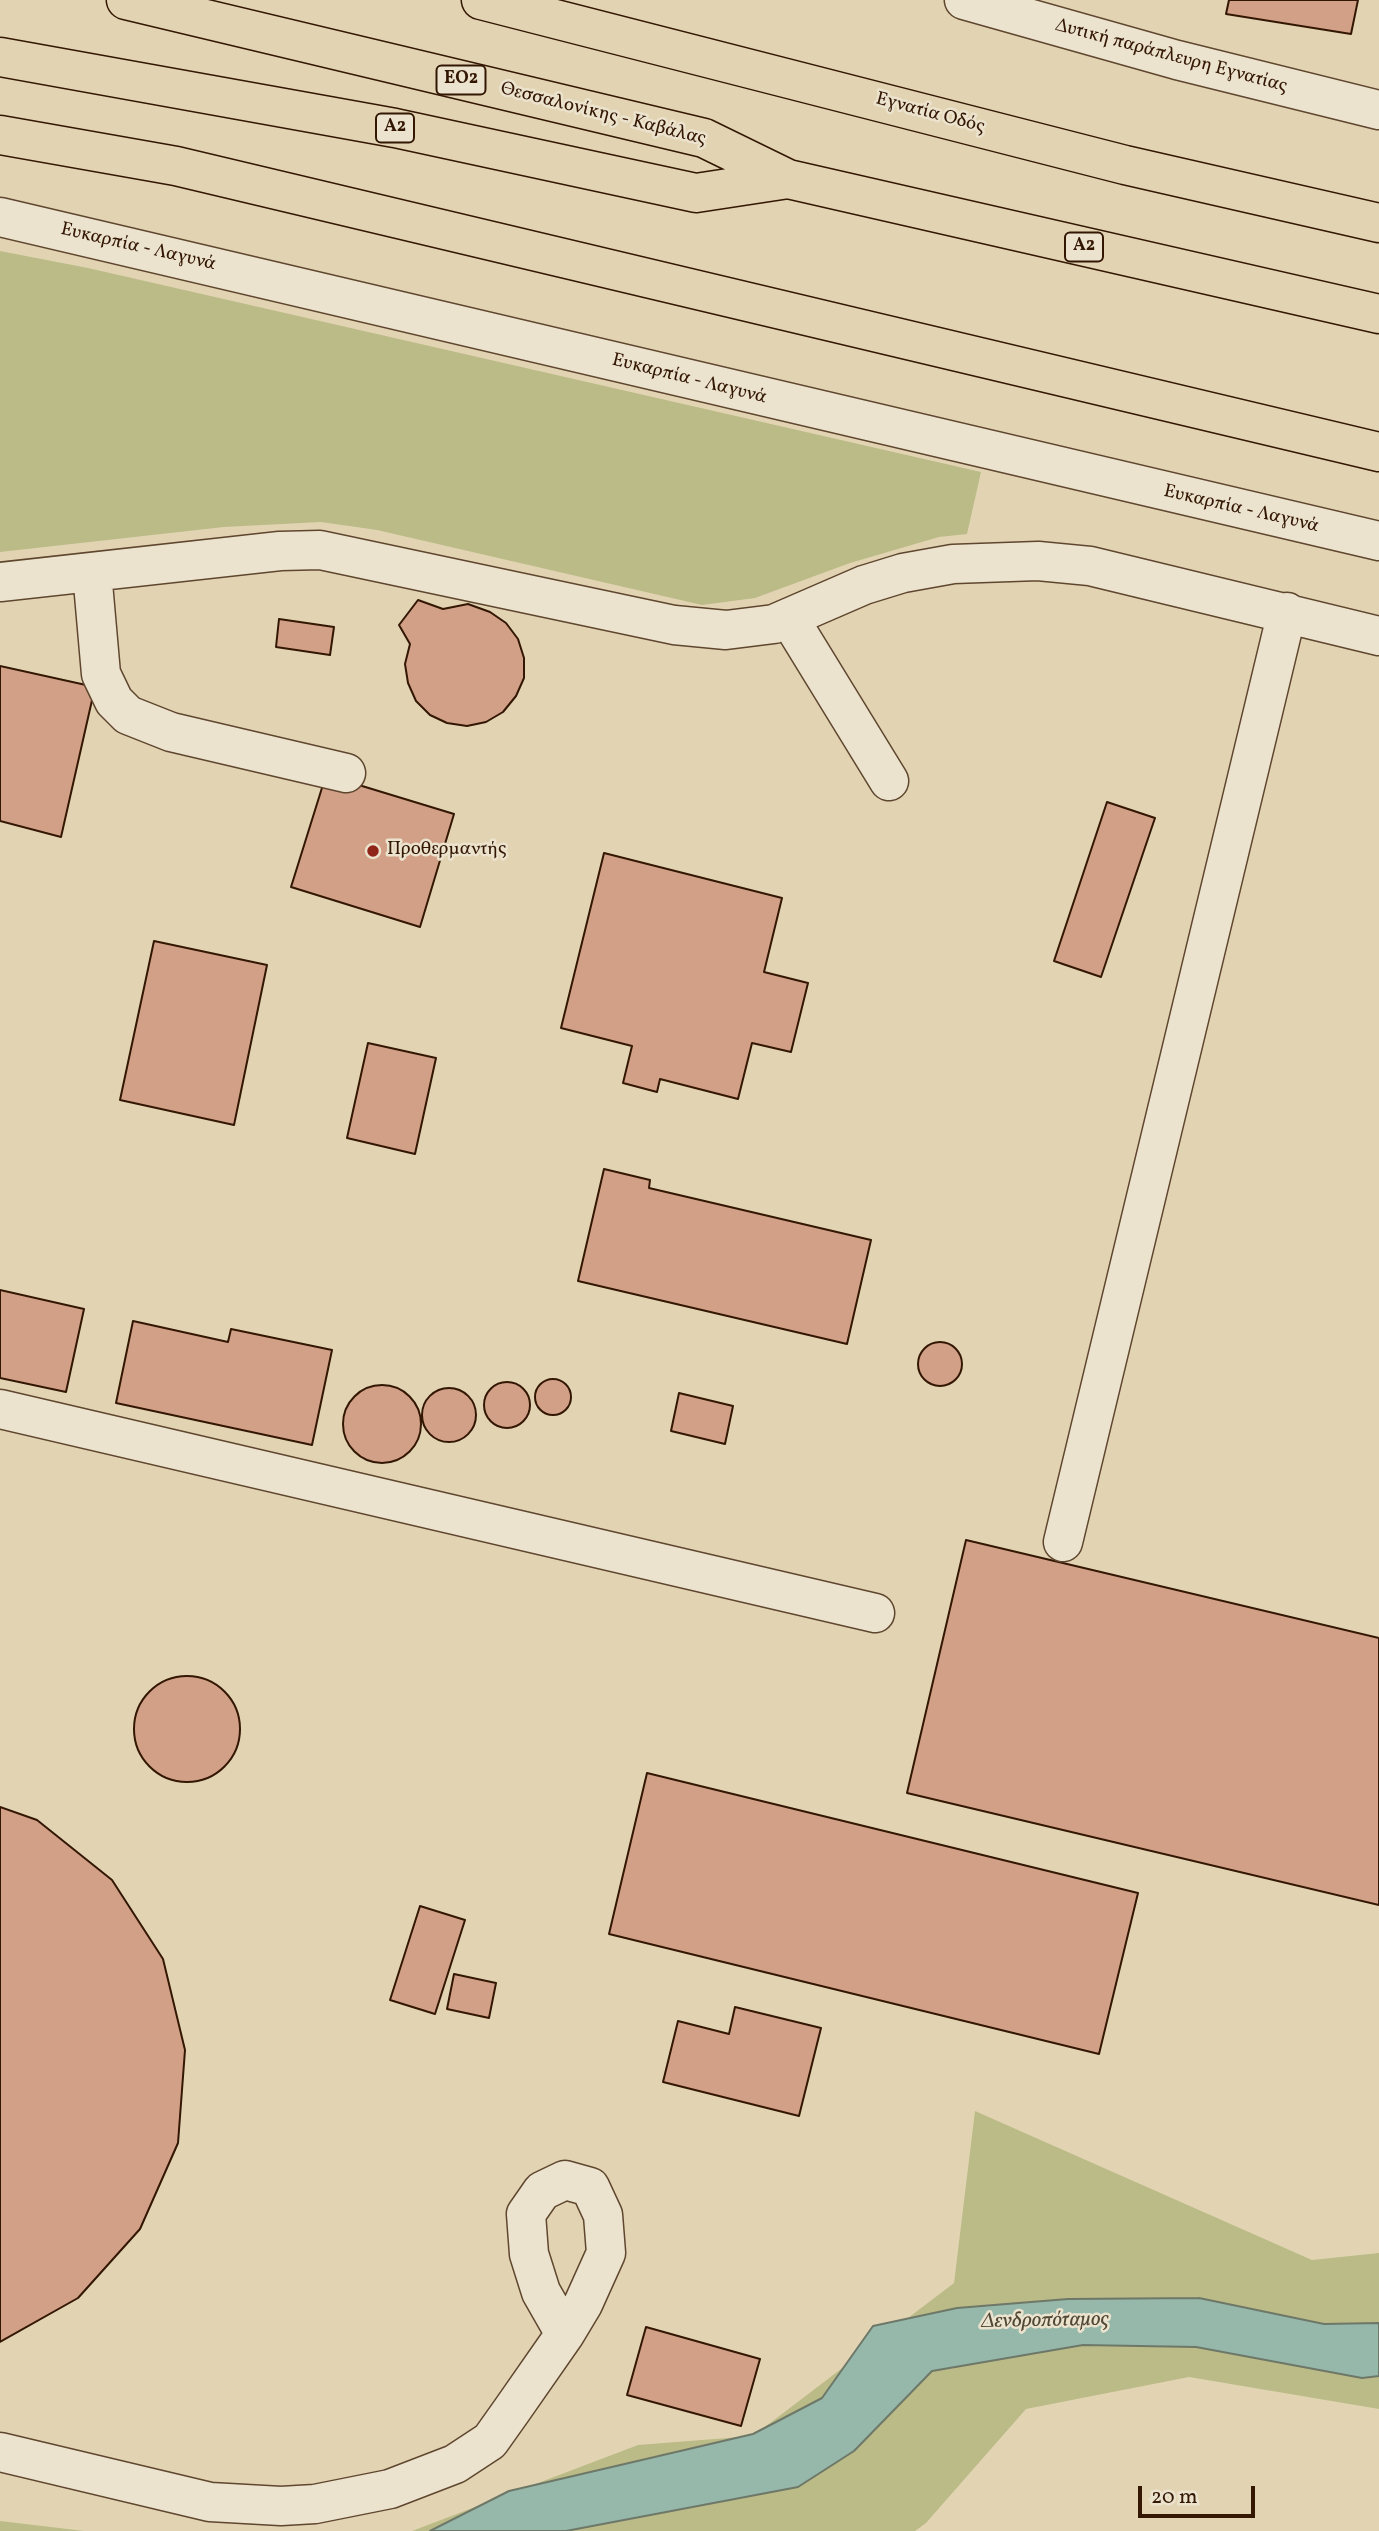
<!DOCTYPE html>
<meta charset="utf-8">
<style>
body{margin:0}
#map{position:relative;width:1379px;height:2531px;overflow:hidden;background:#e2d4b3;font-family:Vollkorn,serif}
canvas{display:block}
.scale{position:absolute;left:1138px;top:2486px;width:117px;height:32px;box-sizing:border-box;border:4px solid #331703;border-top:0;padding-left:9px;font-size:21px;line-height:24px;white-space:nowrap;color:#331703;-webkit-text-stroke:5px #ece3ce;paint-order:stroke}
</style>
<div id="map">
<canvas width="1379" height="2531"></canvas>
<div class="scale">20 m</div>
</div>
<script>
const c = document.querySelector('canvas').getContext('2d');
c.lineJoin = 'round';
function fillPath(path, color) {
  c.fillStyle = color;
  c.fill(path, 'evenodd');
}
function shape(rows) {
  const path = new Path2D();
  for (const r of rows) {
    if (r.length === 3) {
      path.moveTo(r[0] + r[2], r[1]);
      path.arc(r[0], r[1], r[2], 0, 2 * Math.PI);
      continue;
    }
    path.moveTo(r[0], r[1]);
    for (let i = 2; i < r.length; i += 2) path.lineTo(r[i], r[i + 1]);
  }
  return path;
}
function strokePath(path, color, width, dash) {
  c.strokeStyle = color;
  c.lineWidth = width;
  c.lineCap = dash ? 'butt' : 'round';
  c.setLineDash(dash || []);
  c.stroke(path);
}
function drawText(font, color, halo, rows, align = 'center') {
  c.font = font + ' Vollkorn,serif';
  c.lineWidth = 5;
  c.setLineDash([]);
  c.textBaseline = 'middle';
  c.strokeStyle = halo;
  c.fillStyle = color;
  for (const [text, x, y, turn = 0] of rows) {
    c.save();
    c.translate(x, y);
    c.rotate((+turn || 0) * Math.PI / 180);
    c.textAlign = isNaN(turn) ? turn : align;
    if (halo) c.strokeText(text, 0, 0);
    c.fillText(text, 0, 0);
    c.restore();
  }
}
fillPath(shape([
 [0,251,88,268,981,472,967,534,939,537,850,563,755,598,702,605,377,530,321,522,224,527,0,552],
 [975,2111,1312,2260,1379,2253,1379,2409,1189,2377,1026,2409,926,2523,915,2531,412,2531,638,2445,753,2436,954,2283],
 [0,2521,84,2531,0,2531]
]), '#bbbb87');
const water = shape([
 [1199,2298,1324,2324,1379,2323,1379,2376,1362,2378,1196,2347,1083,2345,932,2371,854,2451,798,2487,566,2531,430,2531,509,2491,753,2434,822,2398,873,2326,957,2308,1068,2299,1199,2298]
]);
fillPath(water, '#95b8ab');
strokePath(water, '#6e7868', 2);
const building = shape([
 [1229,0,1358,0,1351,34,1226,14,1229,0],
 [418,600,443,609,468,604,490,612,506,623,518,639,524,658,524,678,516,696,503,712,486,722,467,726,447,723,430,715,416,701,408,683,405,664,410,644,399,625,418,600],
 [279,619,334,627,330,655,276,647,279,619],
 [0,666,95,687,61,837,0,821,0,666],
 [326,775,454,814,420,927,291,887,326,775],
 [1107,802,1155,818,1101,977,1054,961,1107,802],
 [604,853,782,898,764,972,808,983,791,1052,752,1043,738,1099,660,1079,657,1092,623,1083,632,1046,561,1028,604,853],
 [154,941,267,965,234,1125,120,1100,154,941],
 [368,1043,436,1058,415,1154,347,1138,368,1043],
 [604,1169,650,1180,649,1188,871,1240,847,1344,578,1281,604,1169],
 [0,1290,84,1309,66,1392,0,1378,0,1290],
 [133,1321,228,1342,231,1329,332,1350,312,1445,116,1403,133,1321],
 [940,1364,22],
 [553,1397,18],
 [507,1405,23],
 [382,1424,39],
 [449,1415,27],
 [679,1393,733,1406,725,1444,671,1431,679,1393],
 [966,1540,1379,1638,1379,1905,907,1793,966,1540],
 [187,1729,53],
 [647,1773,1138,1893,1099,2054,609,1934,647,1773],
 [0,1807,37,1820,112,1880,163,1959,185,2050,178,2143,140,2229,78,2298,0,2342,0,1807],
 [420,1906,465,1920,435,2014,390,2000,420,1906],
 [454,1974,496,1983,489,2018,447,2009,454,1974],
 [735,2007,821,2028,799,2116,663,2082,678,2021,729,2034,735,2007],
 [646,2327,760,2359,741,2426,627,2395,646,2327]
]);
fillPath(building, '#d2a087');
strokePath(building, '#331703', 2);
const minor = shape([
 [964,0,1177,60,1379,110],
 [0,217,1379,541],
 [92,572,101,674,114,701,128,715,171,732,346,773],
 [0,582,280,551,320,550,674,625,726,630,774,624,864,585,903,573,953,564,1038,561,1090,566,1379,636],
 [789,618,889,781],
 [0,1409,875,1613],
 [1063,1542,1287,612],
 [0,2452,210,2502,281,2506,315,2504,390,2489,455,2464,490,2441,512,2410,565,2334,583,2304,606,2253,603,2215,590,2187,565,2180,542,2191,526,2214,529,2254,541,2292,565,2334]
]);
const highway = shape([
 [126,0,704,138,788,179,1379,314],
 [481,0,1125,165,1379,223],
 [0,57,395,128,696,193,788,179],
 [0,135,176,166,1379,452]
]);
strokePath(minor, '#5f462f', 41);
strokePath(highway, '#331703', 41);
strokePath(minor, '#ece3ce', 38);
strokePath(highway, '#e2d4b3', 38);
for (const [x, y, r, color] of [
 [373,851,7,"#8f2418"]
]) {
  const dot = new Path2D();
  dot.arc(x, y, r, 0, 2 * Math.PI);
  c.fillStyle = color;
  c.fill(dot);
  strokePath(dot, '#ece3ce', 2.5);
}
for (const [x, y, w] of [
 [461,80,49],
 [395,128,38],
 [1084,247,38]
]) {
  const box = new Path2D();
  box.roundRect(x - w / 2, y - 14.5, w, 29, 5);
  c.fillStyle = '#ece3ce';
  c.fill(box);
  strokePath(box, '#331703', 2);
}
drawText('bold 18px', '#331703', null, [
 ["ΕΟ2",461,80],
 ["Α2",395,128],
 ["Α2",1084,247]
]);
drawText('19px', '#331703', '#ece3ce', [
 ["Δυτική παράπλευρη Εγνατίας",1171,57,15],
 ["Εγνατία Οδός",930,114,15],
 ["Θεσσαλονίκης - Καβάλας",603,115,14],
 ["Ευκαρπία - Λαγυνά",138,248,13],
 ["Ευκαρπία - Λαγυνά",689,380,14],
 ["Ευκαρπία - Λαγυνά",1241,510,13]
]);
drawText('19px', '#331703', '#ece3ce', [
 ["Προθερμαντής",387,851]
], 'left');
drawText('italic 21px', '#504735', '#ece3ce', [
 ["Δενδροπόταμος",1045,2322,-1]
]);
</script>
